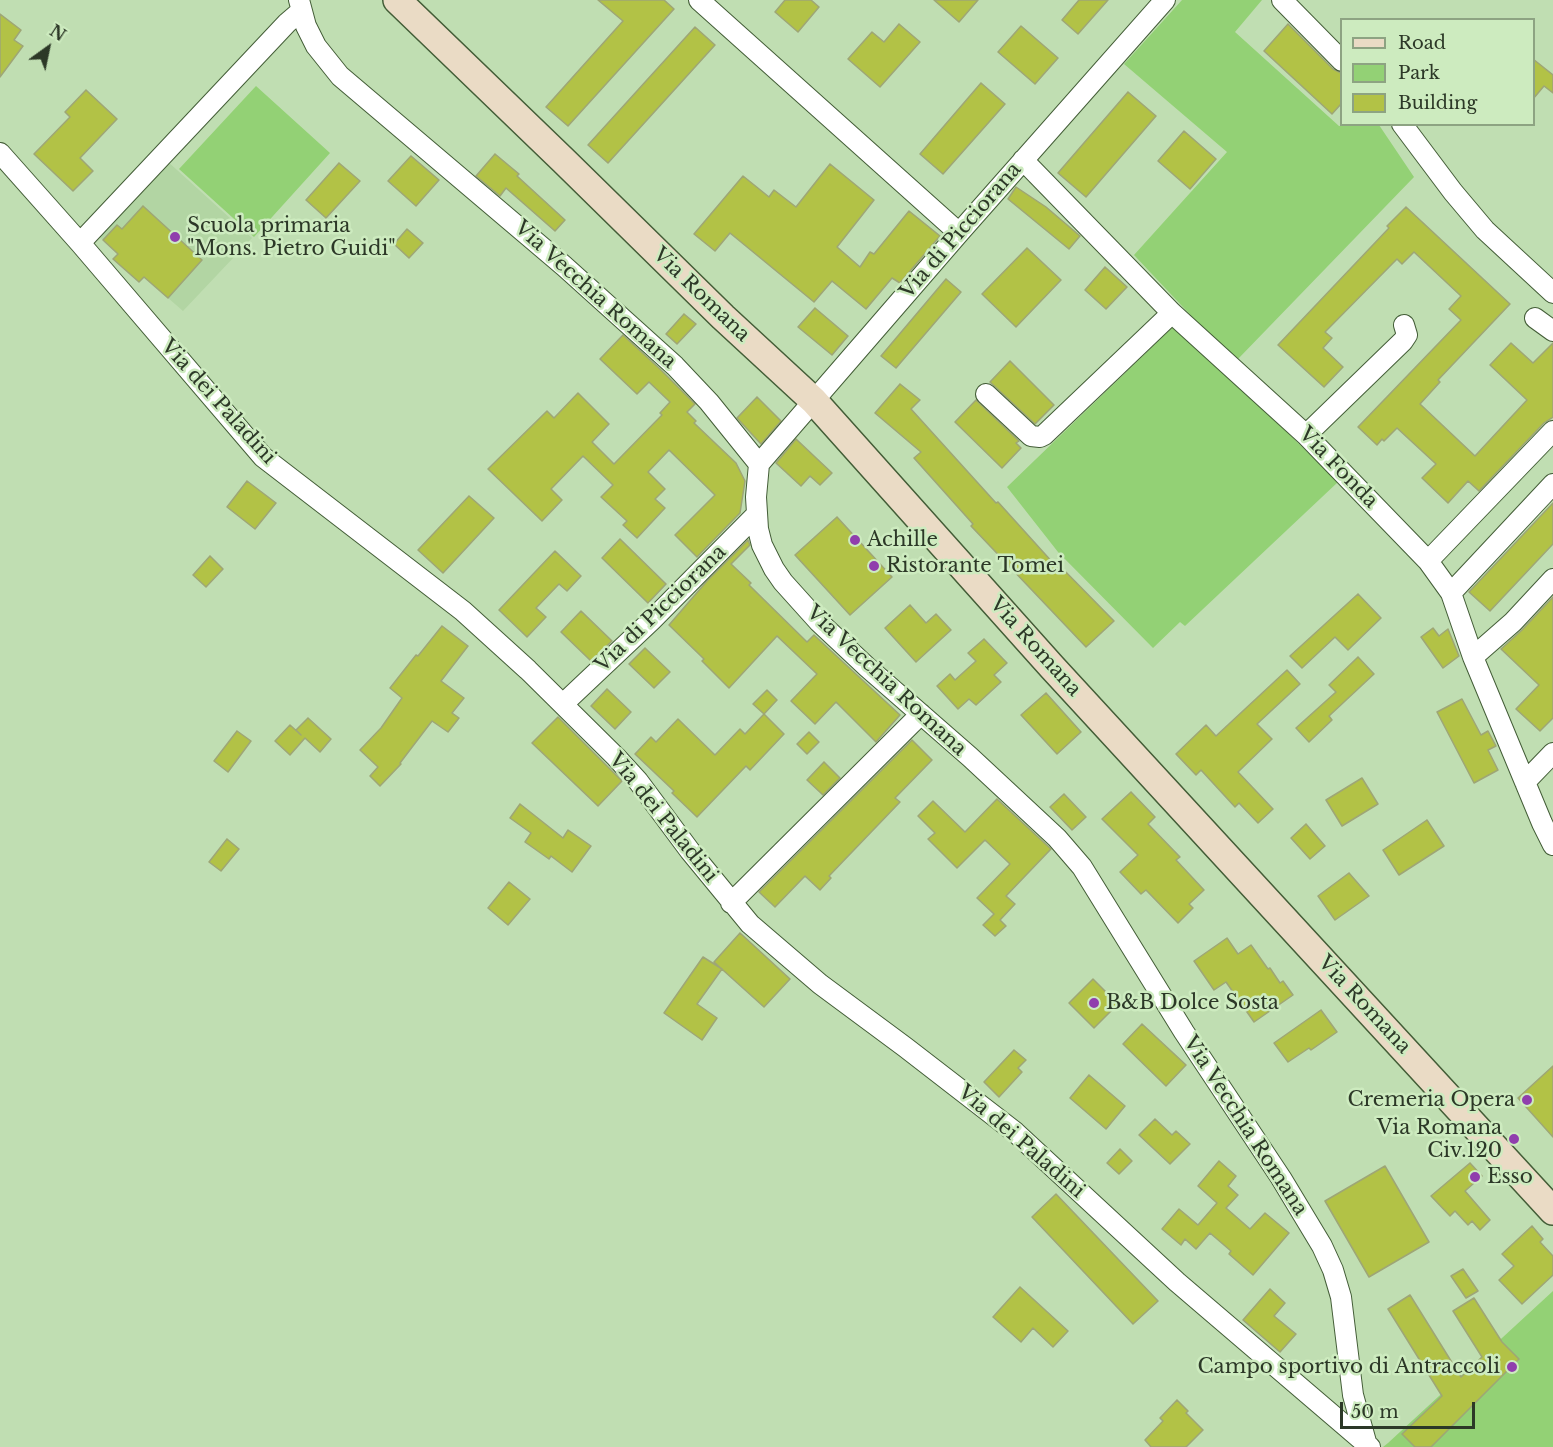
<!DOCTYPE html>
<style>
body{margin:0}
#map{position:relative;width:1553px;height:1447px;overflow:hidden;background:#c0deb2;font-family:"Libre Baskerville",serif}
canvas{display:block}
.legend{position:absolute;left:1340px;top:18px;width:195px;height:108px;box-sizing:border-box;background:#cdebbf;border:2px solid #8da382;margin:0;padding:8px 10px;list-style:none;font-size:18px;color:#2c3827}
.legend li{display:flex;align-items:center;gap:12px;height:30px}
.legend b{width:30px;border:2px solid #8da382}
.north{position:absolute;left:18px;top:18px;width:60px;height:60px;-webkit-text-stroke:4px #cdebbf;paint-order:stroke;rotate:33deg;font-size:16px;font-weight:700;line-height:24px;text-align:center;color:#2c3827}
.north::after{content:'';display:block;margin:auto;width:21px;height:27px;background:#2c3827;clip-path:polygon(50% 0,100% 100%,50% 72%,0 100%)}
.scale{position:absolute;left:1340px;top:1402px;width:135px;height:27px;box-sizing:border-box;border:3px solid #2c3827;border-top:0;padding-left:8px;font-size:18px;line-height:21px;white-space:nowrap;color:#2c3827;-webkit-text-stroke:4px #cdebbf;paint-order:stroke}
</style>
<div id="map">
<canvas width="1553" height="1447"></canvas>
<ul class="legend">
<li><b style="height:8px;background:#eadbc5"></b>Road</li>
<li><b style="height:16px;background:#93d175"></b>Park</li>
<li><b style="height:16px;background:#b2c246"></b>Building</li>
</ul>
<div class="north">N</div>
<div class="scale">50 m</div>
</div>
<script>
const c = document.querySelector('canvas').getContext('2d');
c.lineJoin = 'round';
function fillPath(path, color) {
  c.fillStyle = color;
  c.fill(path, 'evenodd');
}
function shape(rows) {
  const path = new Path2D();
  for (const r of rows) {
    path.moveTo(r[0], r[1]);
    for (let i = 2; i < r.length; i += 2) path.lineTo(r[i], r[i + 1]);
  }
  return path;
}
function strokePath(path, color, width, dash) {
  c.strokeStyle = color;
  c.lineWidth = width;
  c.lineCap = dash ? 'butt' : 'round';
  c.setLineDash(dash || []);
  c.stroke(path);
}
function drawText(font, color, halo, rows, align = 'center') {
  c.font = font + ' "Libre Baskerville",serif';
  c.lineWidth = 5;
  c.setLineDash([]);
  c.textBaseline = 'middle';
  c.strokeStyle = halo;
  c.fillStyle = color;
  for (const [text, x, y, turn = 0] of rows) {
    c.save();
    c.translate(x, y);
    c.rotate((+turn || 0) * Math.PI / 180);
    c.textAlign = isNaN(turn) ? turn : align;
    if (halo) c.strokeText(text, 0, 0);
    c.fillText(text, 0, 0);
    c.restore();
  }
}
fillPath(shape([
 [166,160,252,238,183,311,144,277,139,282,113,259,118,253,97,235]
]), '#b2d5a3');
fillPath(shape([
 [1182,0,1262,0,1235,32,1339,126,1379,125,1414,177,1238,359,1214,340,1134,255,1227,152,1124,64],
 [256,86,330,153,254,237,179,169],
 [1176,324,1338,482,1185,626,1180,622,1153,648,1058,552,1007,487],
 [1553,1291,1553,1447,1383,1447,1388,1443]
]), '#93d175');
const building = shape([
 [598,0,664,0,674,9,568,126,546,107,623,21,598,0],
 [785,0,811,0,819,7,798,32,775,12,785,0],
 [934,0,978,0,959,22,934,0],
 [1079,0,1108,0,1078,34,1062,20,1079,0],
 [0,14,21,30,14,40,23,46,0,77,0,14],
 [899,24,920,42,880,87,848,59,872,32,884,42,899,24],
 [1288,24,1333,69,1341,73,1341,104,1332,114,1264,51,1288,24],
 [1021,26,1058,58,1035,84,998,52,1021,26],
 [695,27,715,45,608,163,588,145,695,27],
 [1533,59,1553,75,1553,93,1544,86,1533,99,1533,59],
 [981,83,1005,104,943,174,920,154,981,83],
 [86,90,117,119,80,158,93,171,73,191,34,154,70,117,65,112,86,90],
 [1128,92,1156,116,1086,197,1058,173,1128,92],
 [1184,131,1216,159,1190,189,1158,161,1184,131],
 [495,154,519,174,517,176,565,220,555,231,506,188,500,196,476,176,495,154],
 [411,156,439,180,416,206,388,181,411,156],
 [339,163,360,181,326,218,306,200,339,163],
 [830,164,874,200,837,247,860,267,870,252,874,254,909,211,940,236,900,283,892,278,866,309,832,281,814,302,730,233,715,251,694,234,743,176,769,197,774,190,796,207,830,164],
 [1016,187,1046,207,1080,236,1069,249,1008,199,1016,187],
 [143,206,202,260,168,298,144,277,139,282,113,259,118,254,103,240,117,225,122,229,143,206],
 [1406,207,1510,304,1438,380,1440,382,1420,404,1475,456,1527,400,1490,365,1511,343,1533,363,1553,343,1553,417,1544,423,1479,491,1468,481,1448,503,1422,478,1436,464,1397,428,1384,441,1382,439,1377,445,1358,427,1461,320,1449,309,1461,296,1414,252,1402,264,1397,259,1325,332,1332,338,1323,348,1343,367,1324,387,1278,345,1389,228,1387,226,1406,207],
 [407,229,423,243,409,258,394,244,407,229],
 [1027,248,1061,280,1016,327,982,294,1027,248],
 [1105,267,1127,287,1106,309,1085,290,1105,267],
 [946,279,961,292,896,368,881,356,946,279],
 [815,308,848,336,832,355,798,327,815,308],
 [684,314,696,324,677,344,666,334,684,314],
 [623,335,660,369,695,404,687,412,696,421,694,423,736,463,745,481,740,513,697,557,675,535,715,495,669,450,648,472,665,489,655,499,665,508,637,538,623,525,627,521,601,497,613,485,583,456,551,489,562,500,542,521,488,469,547,411,554,418,578,393,609,424,592,442,614,464,662,415,660,413,670,402,649,382,637,394,600,359,623,335],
 [1010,361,1054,405,1035,424,990,382,1010,361],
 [900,384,920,400,911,409,996,503,998,502,1054,564,1056,562,1114,621,1086,647,971,526,973,524,914,458,921,452,875,413,900,384],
 [757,397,781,421,761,444,737,418,757,397],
 [976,400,1019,441,1016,443,1021,448,1002,468,955,422,976,400],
 [796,439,832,473,820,485,810,476,801,486,776,463,796,439],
 [247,481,276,503,255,529,227,507,247,481],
 [469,496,494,518,443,573,418,550,469,496],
 [1553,503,1553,544,1490,611,1469,592,1553,503],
 [837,517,892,577,850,615,795,555,837,517],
 [620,539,666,584,648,603,602,558,620,539],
 [748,540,750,545,731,564,751,583,749,585,807,642,814,635,900,715,876,742,836,702,815,724,791,701,817,674,777,636,729,688,702,661,704,659,669,625,707,581,748,540],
 [555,551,581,576,567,591,559,584,536,608,546,617,527,637,499,610,555,551],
 [210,556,223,569,206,587,193,575,210,556],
 [1358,594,1381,618,1348,650,1335,637,1302,668,1290,656,1358,594],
 [1553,597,1553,718,1540,731,1516,709,1539,685,1501,649,1522,630,1553,597],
 [910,605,926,623,936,614,951,630,916,662,885,628,910,605],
 [581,611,612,641,591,661,561,632,581,611],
 [442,626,468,646,441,681,464,698,452,713,459,718,448,732,432,721,400,763,401,764,380,786,370,776,378,767,360,750,381,728,402,698,390,688,416,655,418,656,442,626],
 [1433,628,1439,636,1448,629,1459,656,1443,668,1421,637,1433,628],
 [984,639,1007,663,994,675,1001,682,976,705,969,699,958,709,937,686,950,674,955,680,976,661,968,653,984,639],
 [645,648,670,672,654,688,629,664,645,648],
 [1358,657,1374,674,1329,716,1332,720,1309,742,1296,728,1336,692,1329,685,1358,657],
 [1287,670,1300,684,1257,724,1272,739,1238,772,1273,809,1258,823,1239,803,1235,807,1201,770,1196,775,1176,754,1206,725,1216,736,1287,670],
 [607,689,631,712,615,729,591,706,607,689],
 [767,690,777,700,764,714,753,704,767,690],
 [1046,693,1081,732,1057,754,1021,715,1046,693],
 [1462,699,1481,735,1488,731,1496,746,1488,750,1498,770,1474,783,1437,712,1462,699],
 [764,714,784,734,750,770,746,766,697,817,672,793,674,791,635,754,651,737,656,742,678,719,715,755,740,729,745,734,764,714],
 [558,717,622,781,598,806,532,743,558,717],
 [308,718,331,739,320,752,305,738,290,755,275,741,290,725,301,735,296,730,308,718],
 [237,731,251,741,228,772,214,761,237,731],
 [809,732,819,742,807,754,797,744,809,732],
 [912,740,932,760,895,798,900,802,829,876,831,878,820,890,805,876,775,907,759,892,912,740],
 [824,762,840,778,823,795,807,780,824,762],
 [1362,778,1378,804,1342,826,1326,800,1362,778],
 [1131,792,1155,817,1148,824,1180,857,1176,860,1204,890,1189,904,1193,908,1178,923,1146,890,1141,894,1120,872,1138,855,1102,819,1131,792],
 [1064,794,1086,817,1072,830,1050,807,1064,794],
 [997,799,1051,849,1006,896,1015,904,1000,920,1006,926,995,936,983,925,994,914,977,898,1010,864,985,840,957,868,928,839,935,833,918,816,933,801,965,832,997,799],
 [520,804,563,838,568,830,591,846,572,872,551,856,549,859,525,842,531,833,510,818,520,804],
 [1427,820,1444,846,1399,875,1383,850,1427,820],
 [1306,824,1325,846,1310,859,1291,838,1306,824],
 [227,839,239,849,221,871,209,862,227,839],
 [1349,873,1369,896,1335,920,1318,896,1349,873],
 [509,882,530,899,508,925,488,908,509,882],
 [740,933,790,979,764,1007,714,962,740,933],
 [1227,938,1238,954,1251,945,1268,969,1270,968,1280,983,1283,981,1293,995,1254,1022,1226,982,1214,990,1194,961,1227,938],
 [703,957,722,969,697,1004,717,1018,702,1040,664,1013,703,957],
 [1093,979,1118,1004,1094,1028,1069,1003,1093,979],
 [1321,1010,1337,1032,1311,1050,1309,1048,1288,1062,1274,1043,1321,1010],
 [1142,1024,1186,1065,1166,1086,1123,1044,1142,1024],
 [1014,1050,1026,1060,1018,1068,1022,1072,999,1097,984,1082,1014,1050],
 [1553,1066,1553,1137,1518,1098,1553,1066],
 [1089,1075,1125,1106,1106,1129,1070,1098,1089,1075],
 [1155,1119,1172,1135,1176,1131,1190,1144,1170,1164,1139,1135,1155,1119],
 [1120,1149,1132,1161,1119,1174,1107,1163,1120,1149],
 [1219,1161,1236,1176,1228,1186,1238,1195,1226,1208,1250,1229,1265,1213,1289,1233,1253,1275,1229,1254,1231,1251,1210,1233,1196,1249,1185,1239,1181,1245,1162,1229,1179,1209,1198,1225,1217,1203,1198,1186,1219,1161],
 [1470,1163,1482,1176,1465,1191,1490,1220,1480,1230,1472,1221,1468,1225,1455,1211,1450,1216,1431,1196,1470,1163],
 [1385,1166,1429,1242,1369,1277,1325,1201,1385,1166],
 [1056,1194,1158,1301,1133,1324,1032,1217,1056,1194],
 [1532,1226,1543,1239,1540,1242,1553,1256,1553,1275,1522,1304,1499,1280,1514,1266,1502,1254,1532,1226],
 [1463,1269,1478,1291,1466,1298,1451,1276,1463,1269],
 [1020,1287,1068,1331,1053,1347,1033,1328,1021,1342,993,1317,1020,1287],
 [1270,1289,1285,1303,1274,1316,1296,1334,1280,1352,1243,1320,1270,1289],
 [1410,1295,1461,1377,1482,1357,1453,1311,1474,1298,1502,1342,1519,1359,1431,1447,1415,1447,1402,1434,1442,1396,1388,1309,1410,1295],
 [1177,1400,1188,1411,1186,1413,1203,1430,1186,1447,1151,1447,1145,1440,1163,1421,1160,1418,1177,1400]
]);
fillPath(building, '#b2c246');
strokePath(building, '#9ea676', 1.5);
const street = shape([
 [299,0,306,26,316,46,340,76,564,266,675,366,709,402,759,464,756,497,758,529,762,545,774,569,783,582,819,622,867,667,970,757,1057,838,1082,867,1184,1032,1281,1178,1322,1246,1333,1270,1341,1297,1353,1395,1366,1442],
 [699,0,959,233],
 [1282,0,1342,61],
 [1402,124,1453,192,1485,230,1553,293],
 [0,153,80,243,263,457,463,611,528,670,616,757,638,781,690,851,750,924,820,984,905,1047,1015,1132,1177,1282,1370,1447],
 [1023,160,1172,313,1306,435,1428,561,1451,593,1473,657,1542,823,1553,845],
 [80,243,287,23,301,11],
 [1535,318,1553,331],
 [986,394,1031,436,1040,437,1044,435,1172,313],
 [1306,435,1403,341,1407,335,1404,325],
 [759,464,959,233,1165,0],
 [1428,561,1553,431],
 [1451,593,1553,484],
 [1473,657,1513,622,1553,579],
 [563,704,652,620,757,514],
 [1525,782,1553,753],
 [731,903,921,714]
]);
const secondary = shape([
 [397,0,564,161,723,317,814,401,1052,667,1553,1211]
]);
strokePath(street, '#435d37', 22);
strokePath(secondary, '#435d37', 30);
strokePath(street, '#fff', 20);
strokePath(secondary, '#eadbc5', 27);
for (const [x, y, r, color] of [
 [175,237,6,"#903ead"],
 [855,540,6,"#903ead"],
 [874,566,6,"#903ead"],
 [1094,1003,6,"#903ead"],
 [1527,1100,6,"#903ead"],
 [1514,1139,6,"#903ead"],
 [1475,1177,6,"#903ead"],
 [1512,1367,6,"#903ead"]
]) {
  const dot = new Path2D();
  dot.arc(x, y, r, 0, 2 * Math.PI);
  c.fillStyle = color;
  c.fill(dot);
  strokePath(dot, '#cdebbf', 2);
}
drawText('20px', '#2c3827', '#cdebbf', [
 ["Scuola primaria",187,226],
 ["\"Mons. Pietro Guidi\"",187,249],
 ["Achille",867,540],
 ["Ristorante Tomei",886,566],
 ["B&B Dolce Sosta",1106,1003],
 ["Cremeria Opera",1515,1100,"right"],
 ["Via Romana",1502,1128,"right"],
 ["Civ.120",1502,1151,"right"],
 ["Esso",1487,1177],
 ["Campo sportivo di Antraccoli",1500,1367,"right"]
], 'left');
drawText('20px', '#2c3827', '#cdebbf', [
 ["Via di Picciorana",961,231,-49],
 ["Via Vecchia Romana",595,295,42],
 ["Via Romana",701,295,44],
 ["Via dei Paladini",218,402,48],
 ["Via Fonda",1338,468,46],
 ["Via di Picciorana",661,609,-44],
 ["Via Romana",1035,647,48],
 ["Via Vecchia Romana",886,681,43],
 ["Via dei Paladini",663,818,51],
 ["Via Romana",1364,1005,47],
 ["Via Vecchia Romana",1245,1126,57],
 ["Via dei Paladini",1021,1142,41]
]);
</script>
